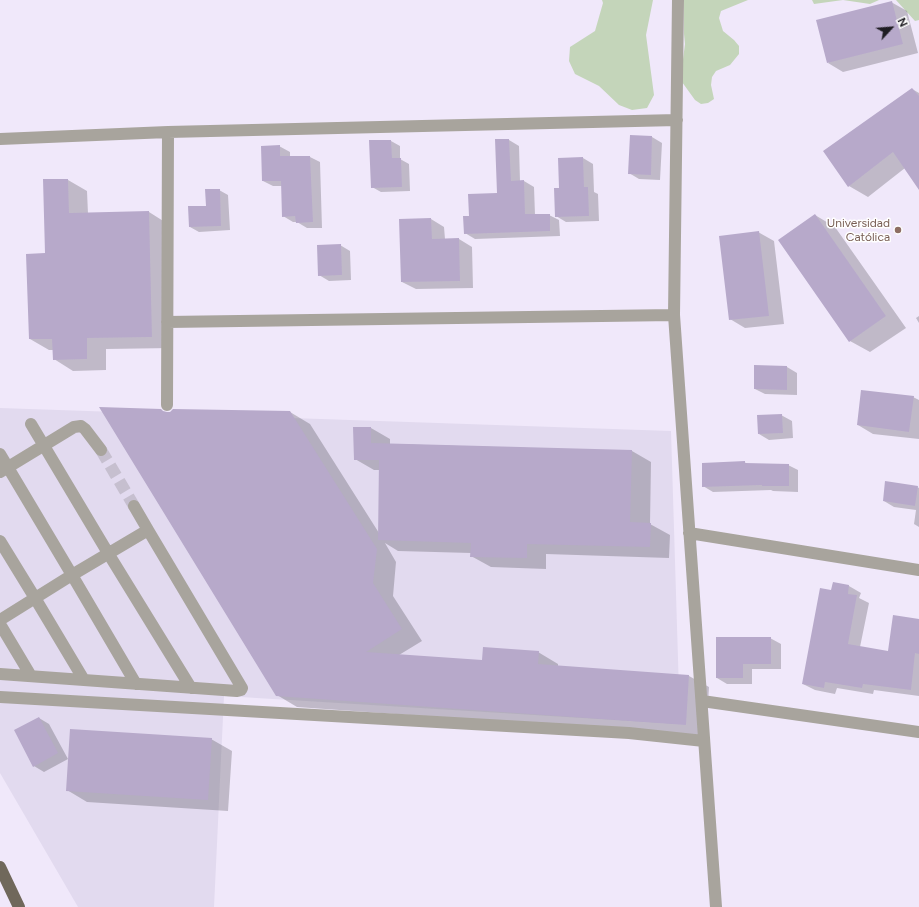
<!DOCTYPE html>
<meta charset="utf-8">
<style>
body{margin:0}
#map{position:relative;width:919px;height:907px;overflow:hidden;background:#f0e8fa;font-family:Figtree,sans-serif}
canvas{display:block}
.north{position:absolute;left:871px;top:8px;width:40px;height:40px;-webkit-text-stroke:3px #fff;paint-order:stroke;rotate:64deg;font-size:11px;font-weight:700;line-height:16px;text-align:center;color:#1f1d23}
.north::after{content:'';display:block;margin:auto;width:14px;height:18px;background:#1f1d23;clip-path:polygon(50% 0,100% 100%,50% 72%,0 100%)}
</style>
<div id="map">
<canvas width="919" height="907"></canvas>
<div class="north">N</div>
</div>
<script>
const c = document.querySelector('canvas').getContext('2d');
c.lineJoin = 'round';
function fillPath(path, color) {
  c.fillStyle = color;
  c.fill(path, 'evenodd');
}
function shape(rows) {
  const path = new Path2D();
  for (const r of rows) {
    path.moveTo(r[0], r[1]);
    for (let i = 2; i < r.length; i += 2) path.lineTo(r[i], r[i + 1]);
  }
  return path;
}
function strokePath(path, color, width, dash) {
  c.strokeStyle = color;
  c.lineWidth = width;
  c.lineCap = dash ? 'butt' : 'round';
  c.setLineDash(dash || []);
  c.stroke(path);
}
function drawText(font, color, halo, rows, align = 'center') {
  c.font = font + ' Figtree,sans-serif';
  c.lineWidth = 3;
  c.setLineDash([]);
  c.textBaseline = 'middle';
  c.strokeStyle = halo;
  c.fillStyle = color;
  for (const [text, x, y, turn = 0] of rows) {
    c.save();
    c.translate(x, y);
    c.rotate((+turn || 0) * Math.PI / 180);
    c.textAlign = isNaN(turn) ? turn : align;
    if (halo) c.strokeText(text, 0, 0);
    c.fillText(text, 0, 0);
    c.restore();
  }
}
fillPath(shape([
 [0,408,671,431,680,724,224,696,214,907,78,907,0,773]
]), '#e2daef');
fillPath(shape([
 [602,0,653,0,646,35,654,95,647,108,632,110,619,105,599,86,575,74,569,61,570,47,595,31,603,3],
 [684,0,748,0,721,11,719,18,723,31,734,40,739,46,739,54,730,65,716,71,712,77,711,85,714,99,708,103,701,104,695,100,682,82,682,67,685,44,684,34],
 [812,0,879,0,870,4,843,0,814,4],
 [896,0,919,0,919,20,915,21]
]), '#c4d5ba');
fillPath(shape([
 [891,2,907,11,918,53,843,72,828,63],
 [912,89,919,93,919,188,905,168,868,197,849,186],
 [631,136,652,137,662,143,660,180,639,179,629,173],
 [509,140,519,146,520,181,524,181,534,187,535,215,549,215,559,220,560,236,475,239,465,233,470,217,498,194],
 [391,141,400,146,400,159,409,164,410,191,381,192,372,187],
 [279,146,290,152,290,157,310,157,320,162,322,228,307,228,297,222,293,222,283,216,282,186,273,186,263,181],
 [583,158,593,164,594,192,598,194,599,221,566,222,556,216,560,189,559,159],
 [68,180,87,191,88,214,149,212,168,224,172,348,106,349,106,370,73,371,54,359,54,350,49,350,30,339,46,254],
 [219,190,228,195,230,230,199,232,190,227,207,207],
 [815,215,835,227,906,328,870,352,850,341],
 [431,219,444,227,445,239,459,239,472,247,473,288,416,289,402,282],
 [758,232,774,241,784,324,745,328,730,319],
 [340,245,350,251,351,280,329,281,319,275],
 [919,316,919,323,916,318],
 [755,366,787,367,797,373,797,395,765,394,755,389],
 [913,397,919,400,919,439,873,434,858,425],
 [290,412,310,424,379,533,380,470,374,470,355,459,371,428,390,439,390,444,632,451,651,462,650,524,670,535,669,558,546,554,546,569,491,567,471,556,471,553,398,551,385,543,396,562,393,596,422,641,399,655,482,661,538,652,558,664,558,667,689,676,709,687,706,736,297,707,277,695,167,413],
 [781,415,792,421,793,438,769,440,759,434],
 [744,462,748,464,788,465,798,470,798,492,773,491,771,490,713,492,703,486],
 [917,487,919,488,919,527,914,524,916,510,894,507,884,501],
 [833,583,849,586,861,593,859,598,869,603,860,647,889,652,919,620,919,696,874,690,873,694,837,688,835,694,815,690,803,684,832,591],
 [770,638,781,644,781,669,752,669,752,684,727,684,717,678],
 [39,718,49,724,68,759,44,772,34,766],
 [211,739,232,751,228,811,87,802,67,790]
]), '#0003');
fillPath(shape([
 [892,1,903,44,827,63,816,20],
 [912,88,919,96,919,190,893,152,848,187,823,151],
 [630,135,652,136,651,175,628,174],
 [495,139,509,139,511,181,524,180,525,214,550,214,550,231,464,234,463,216,469,216,468,194,497,193],
 [369,140,391,140,392,158,401,158,402,187,371,188],
 [280,145,280,156,310,156,313,222,296,223,295,216,282,217,281,181,262,181,261,146],
 [583,157,584,187,588,187,589,216,555,217,554,188,559,188,558,158],
 [43,179,68,179,69,213,149,211,152,337,87,338,87,359,53,360,52,339,29,339,26,254,45,253],
 [205,189,220,189,221,226,189,227,188,206,206,206],
 [815,214,886,316,849,342,778,240],
 [431,218,432,239,459,238,460,281,401,282,399,219],
 [759,231,769,316,729,320,719,236],
 [341,244,342,275,318,276,317,245],
 [754,365,787,366,787,390,754,389],
 [861,390,914,396,909,432,857,425],
 [99,407,161,409,163,411,167,412,170,412,173,409,290,411,377,549,373,583,402,629,366,652,482,660,483,647,539,651,538,664,689,675,686,725,276,696],
 [782,414,783,433,758,434,757,415],
 [353,427,371,427,371,443,632,450,630,522,651,523,650,547,527,544,527,558,470,557,471,543,378,540,379,460,354,460],
 [745,461,745,463,789,464,789,486,762,486,762,485,702,487,702,463],
 [885,481,918,486,915,506,883,501],
 [833,582,849,585,848,594,857,595,848,644,888,651,893,615,919,619,919,654,915,653,911,690,863,684,862,688,825,682,824,688,802,684,820,588,831,590],
 [716,637,771,637,771,664,743,664,743,678,716,678],
 [39,717,58,753,33,767,14,730],
 [70,729,212,738,208,800,66,791]
]), '#b7a9ca');
strokePath(shape([
 [101,450,134,506]
]), '#c6bfcf', 12, [12, 6]);
strokePath(shape([
 [678,0,674,315,716,907],
 [0,139,168,132,677,120],
 [167,322,674,315],
 [167,405,168,132],
 [31,424,108,553,191,688],
 [0,454,72,575,136,684],
 [0,472,74,427,81,426,85,429,101,450],
 [689,533,919,570],
 [0,541,35,598,84,680],
 [0,620,72,575,148,530,134,506],
 [0,624,31,676],
 [0,674,237,691,241,690,242,688,148,530],
 [0,697,629,733,704,741],
 [702,701,919,732]
]), '#a8a49d', 12);
strokePath(shape([
 [0,867,19,907]
]), '#70685b', 12);
for (const [x, y, r, color] of [
 [898,230,4,"#8d6e63"]
]) {
  const dot = new Path2D();
  dot.arc(x, y, r, 0, 2 * Math.PI);
  c.fillStyle = color;
  c.fill(dot);
  strokePath(dot, '#fff', 1.5);
}
drawText('12px', '#785e54', '#fff', [
 ["Universidad",890,223],
 ["Católica",890,237]
], 'right');
</script>
